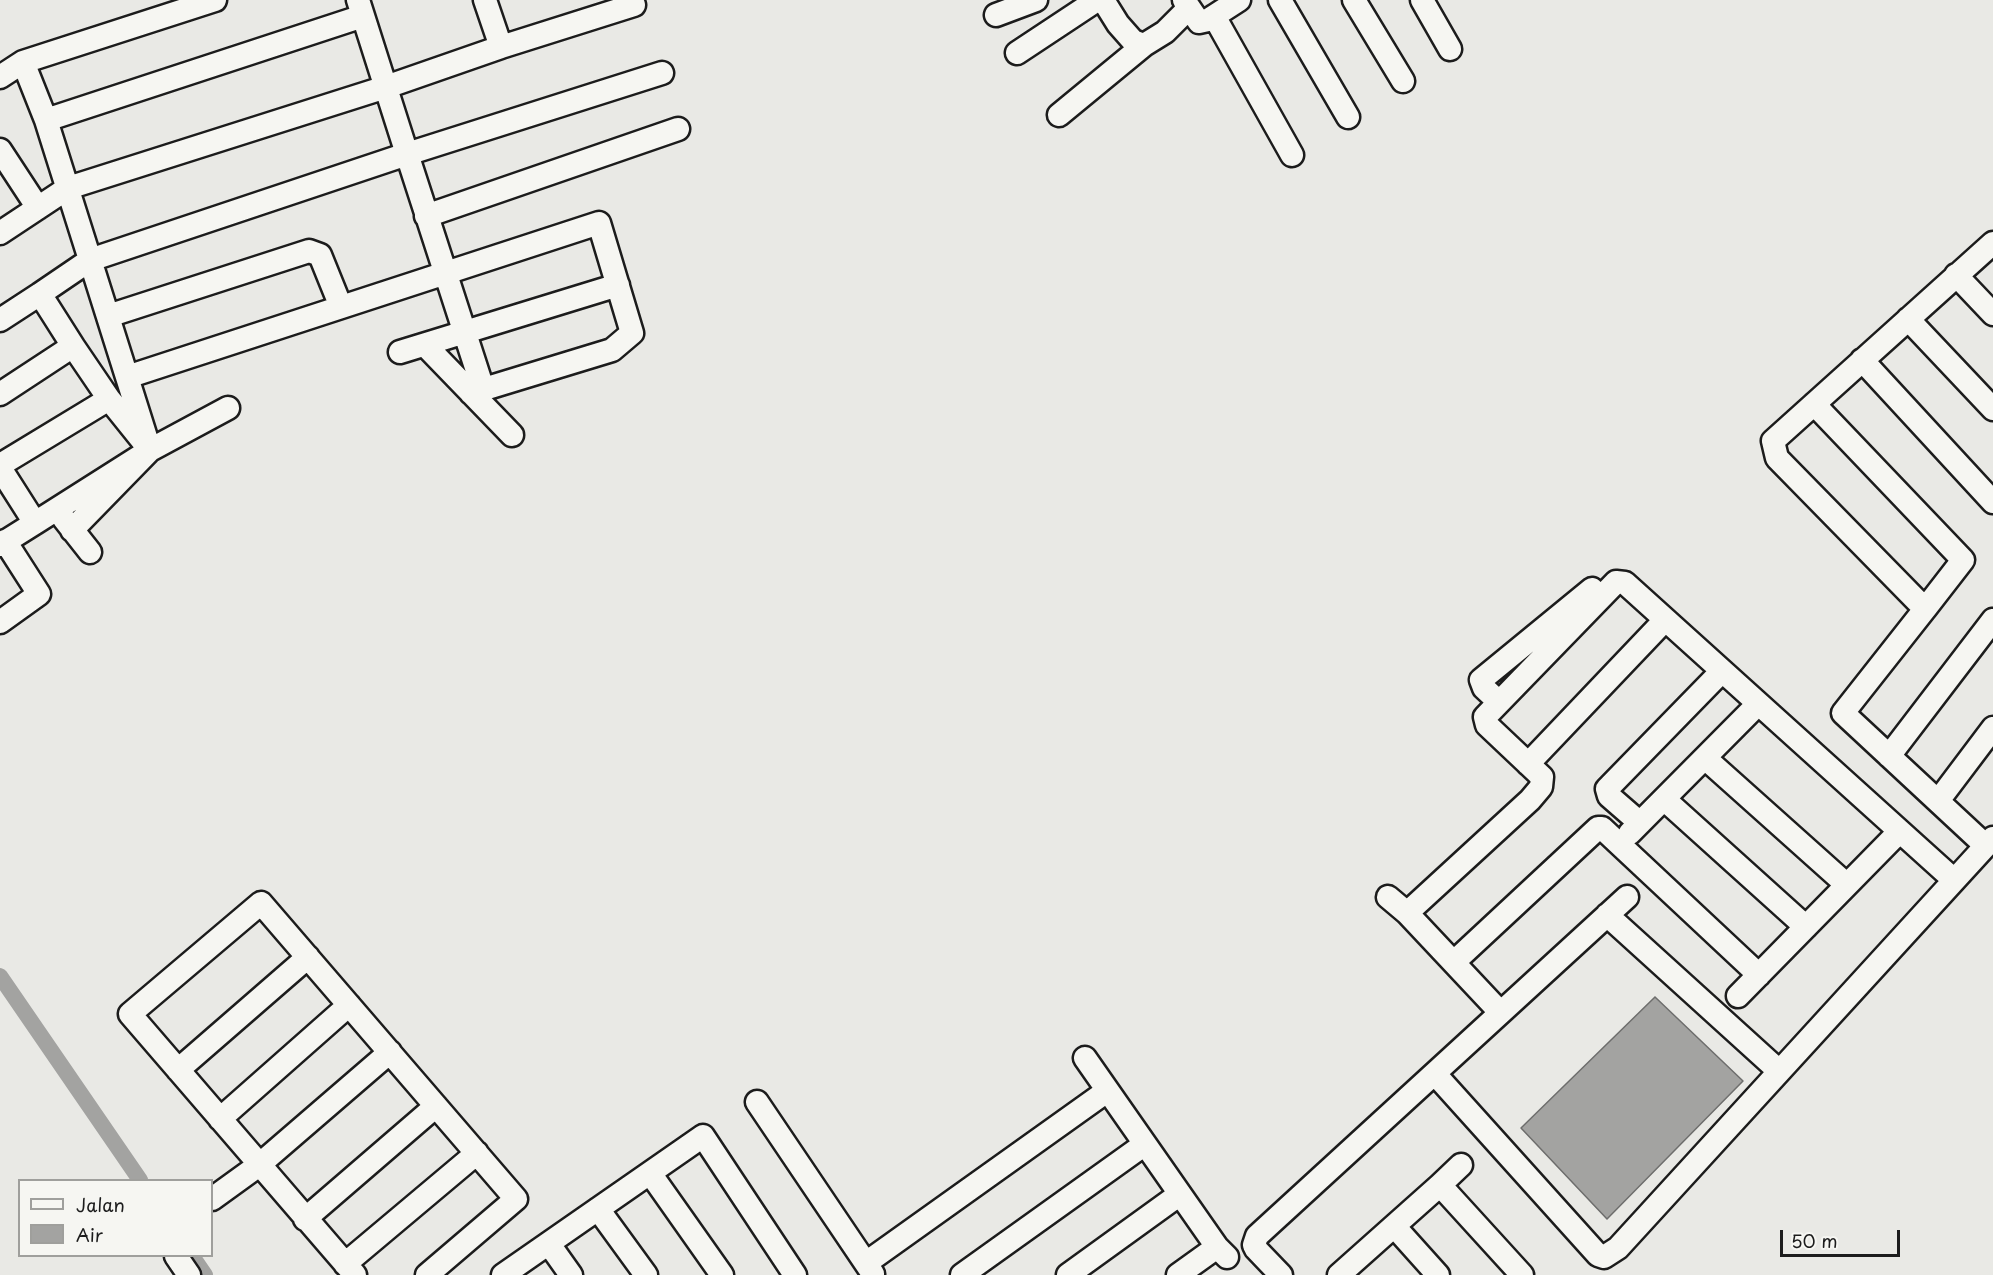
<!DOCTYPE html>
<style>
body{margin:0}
#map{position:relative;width:1993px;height:1275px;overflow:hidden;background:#e9e9e5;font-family:"Playpen Sans",sans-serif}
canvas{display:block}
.legend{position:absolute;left:18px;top:1179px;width:195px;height:78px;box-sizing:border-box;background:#f6f6f2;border:2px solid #9f9f9c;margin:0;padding:8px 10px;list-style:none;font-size:18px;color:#1c1c1c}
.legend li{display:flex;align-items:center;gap:12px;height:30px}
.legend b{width:30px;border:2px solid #9f9f9c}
.scale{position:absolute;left:1780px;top:1230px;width:120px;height:27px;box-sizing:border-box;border:3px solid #1c1c1c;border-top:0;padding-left:8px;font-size:18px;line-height:21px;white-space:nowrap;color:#1c1c1c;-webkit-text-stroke:4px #f6f6f2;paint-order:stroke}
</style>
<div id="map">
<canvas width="1993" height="1275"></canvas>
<ul class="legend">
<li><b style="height:8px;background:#f6f6f2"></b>Jalan</li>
<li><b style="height:16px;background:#a3a3a1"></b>Air</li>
</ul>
<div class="scale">50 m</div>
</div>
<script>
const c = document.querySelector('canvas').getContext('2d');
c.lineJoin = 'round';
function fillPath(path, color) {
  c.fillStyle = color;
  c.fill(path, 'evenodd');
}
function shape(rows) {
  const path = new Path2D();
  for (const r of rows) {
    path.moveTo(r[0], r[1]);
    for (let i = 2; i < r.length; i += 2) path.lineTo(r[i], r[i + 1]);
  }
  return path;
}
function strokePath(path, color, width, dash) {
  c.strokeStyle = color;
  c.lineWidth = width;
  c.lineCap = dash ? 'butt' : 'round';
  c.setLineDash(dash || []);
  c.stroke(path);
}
const water = shape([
 [1655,997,1743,1081,1607,1219,1521,1128,1655,997]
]);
fillPath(water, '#a3a3a1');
strokePath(water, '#6d6d6c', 1.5);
strokePath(shape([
 [0,976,140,1180],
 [192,1256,205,1275]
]), '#a3a3a1', 16);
const minor = shape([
 [358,0,407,154,662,73],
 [1103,0,1118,24,1133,41,1144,45,1165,32,1189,8],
 [1184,0,1199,22,1208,20,1239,0],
 [1280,0,1348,117],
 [1354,0,1403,81],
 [1422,0,1450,49],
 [996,15,1036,0],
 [1214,16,1292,155],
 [501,47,634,5],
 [1017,53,1097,0],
 [23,62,46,120,150,450],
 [0,77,23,62,215,0],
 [1059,115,1144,45],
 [46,120,363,16],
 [0,150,38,208],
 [426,216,678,129],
 [0,233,68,188,386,87,501,47,485,0],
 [1956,275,1993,314],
 [40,294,90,260,407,154,483,389],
 [108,316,309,251,320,255,341,307],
 [1908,319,1993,409],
 [0,320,40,294,73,346,0,394],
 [425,345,512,435],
 [400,352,618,285],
 [1862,360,1993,502],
 [127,377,599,223,632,333,612,350,471,393],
 [1814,404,1963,560,1925,609],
 [0,465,109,399],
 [0,468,35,523,0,545],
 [64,519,90,552],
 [35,523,150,450,109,399,73,346],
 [72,530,150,450,228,408],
 [0,622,39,594,5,541],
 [1499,702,1484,688,1481,680,1592,589],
 [1889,756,1993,620],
 [1705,758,1847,885],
 [1528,764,1665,620],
 [1664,799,1806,927],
 [1938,801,1993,728],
 [1640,823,1609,796,1607,789,1722,671],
 [1630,833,1758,704],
 [1986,846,1843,713,1925,609,1777,458,1773,441,1993,243],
 [1388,897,1407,913,1500,1012],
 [1407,913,1530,800,1541,787,1542,777,1487,725,1485,717,1616,582,1625,583,1954,880],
 [1607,915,1779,1071],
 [1454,962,1598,828,1602,828,1759,975],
 [1738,996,1899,832],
 [1085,1058,1217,1247],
 [178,1070,308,957],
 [1435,1074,1598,1255,1604,1257,1618,1248,1993,838],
 [757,1102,873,1274],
 [220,1119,349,1005],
 [1461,1165,1440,1185,1522,1275],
 [650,1173,722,1275],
 [212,1199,259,1165,390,1052],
 [598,1209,646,1275],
 [305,1219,436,1106],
 [1394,1226,1438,1275],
 [549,1244,571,1275],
 [176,1256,189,1275],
 [866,1263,1107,1091],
 [345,1264,477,1153],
 [355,1275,130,1014,261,903,516,1199,427,1275],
 [503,1275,703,1136,795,1275],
 [962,1275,1145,1144],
 [1068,1275,1180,1194],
 [1178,1275,1217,1247,1227,1257],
 [1281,1275,1256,1249,1254,1245,1257,1236,1627,897],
 [1339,1275,1440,1185]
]);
strokePath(minor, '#1c1c1c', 27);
strokePath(minor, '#f6f6f2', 22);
</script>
